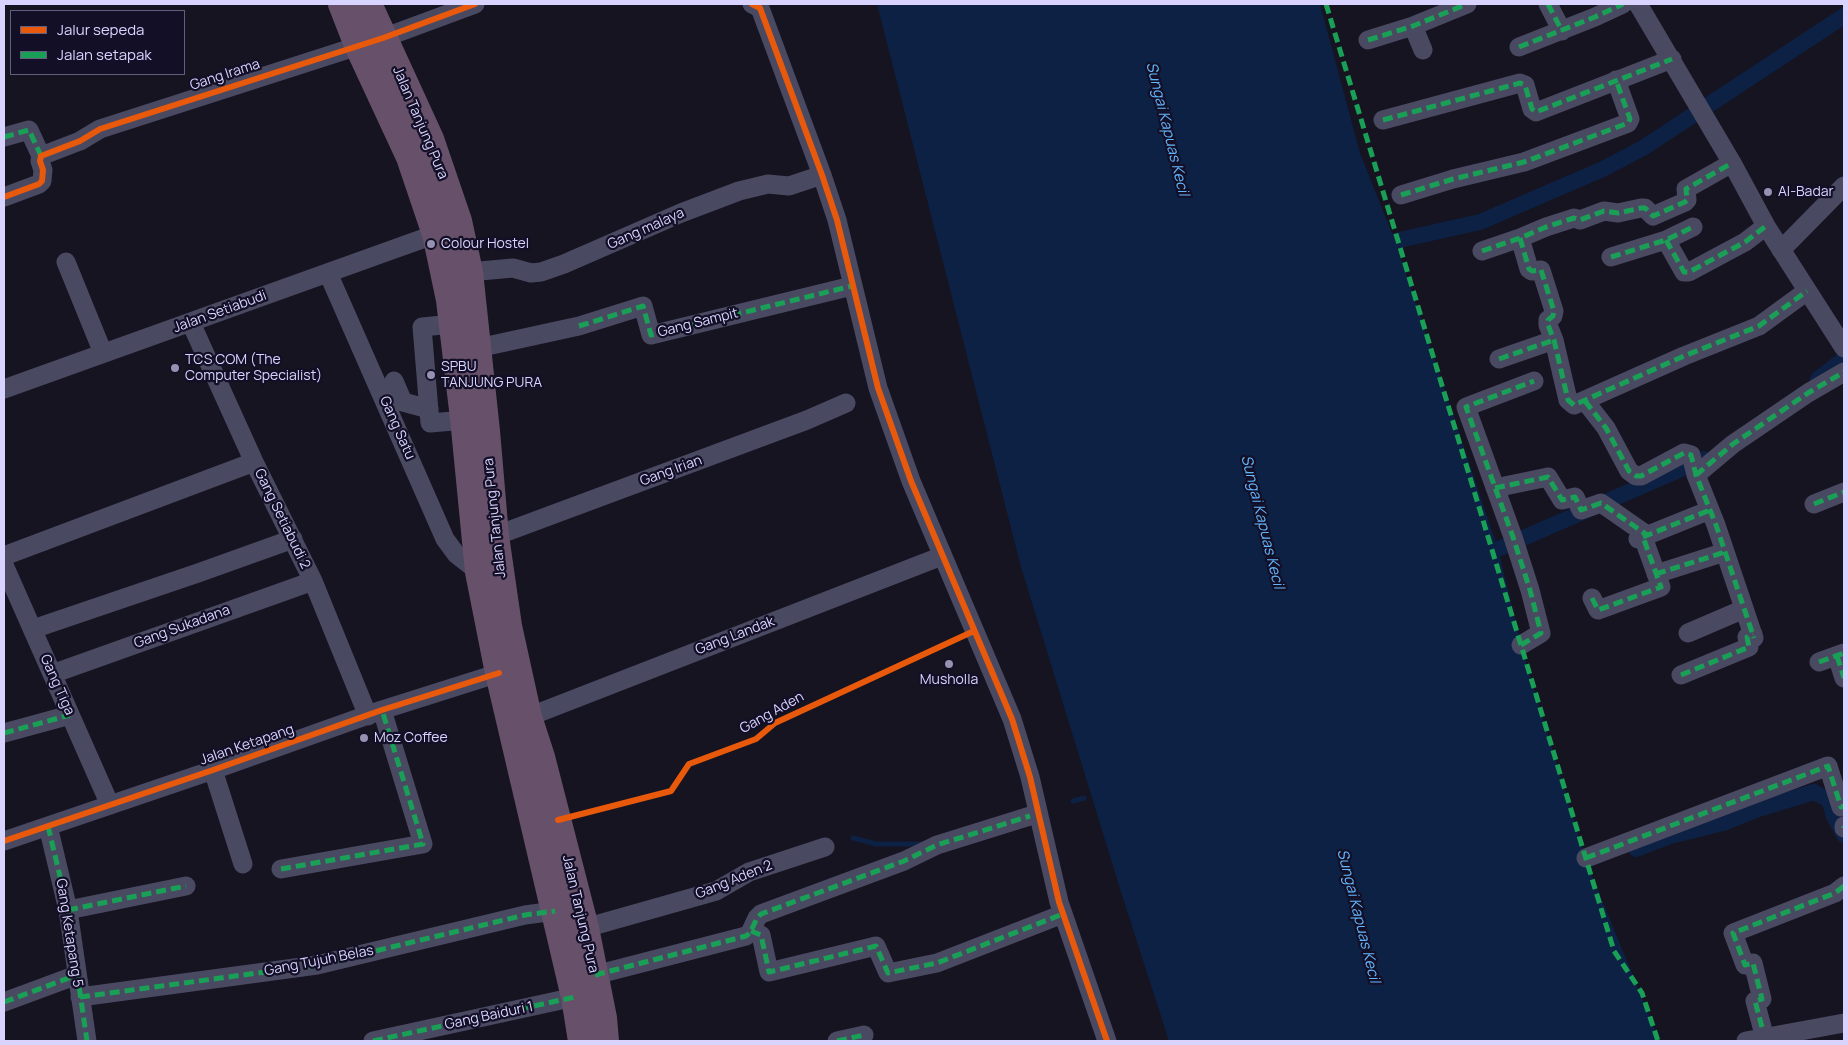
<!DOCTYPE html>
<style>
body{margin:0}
#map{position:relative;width:1848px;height:1045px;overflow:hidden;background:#161421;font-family:Manrope,sans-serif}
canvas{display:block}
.frame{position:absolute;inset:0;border:5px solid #d9d4ff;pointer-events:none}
.legend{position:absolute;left:10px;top:10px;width:175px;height:65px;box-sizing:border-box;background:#130f26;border:1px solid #625e7d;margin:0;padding:6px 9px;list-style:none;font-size:15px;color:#d9d4ff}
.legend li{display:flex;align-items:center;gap:10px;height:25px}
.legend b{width:25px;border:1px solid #625e7d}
</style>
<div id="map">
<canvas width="1848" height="1045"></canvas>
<div class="frame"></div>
<ul class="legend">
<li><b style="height:6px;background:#e8590c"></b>Jalur sepeda</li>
<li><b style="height:6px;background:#1a9f57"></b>Jalan setapak</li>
</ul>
</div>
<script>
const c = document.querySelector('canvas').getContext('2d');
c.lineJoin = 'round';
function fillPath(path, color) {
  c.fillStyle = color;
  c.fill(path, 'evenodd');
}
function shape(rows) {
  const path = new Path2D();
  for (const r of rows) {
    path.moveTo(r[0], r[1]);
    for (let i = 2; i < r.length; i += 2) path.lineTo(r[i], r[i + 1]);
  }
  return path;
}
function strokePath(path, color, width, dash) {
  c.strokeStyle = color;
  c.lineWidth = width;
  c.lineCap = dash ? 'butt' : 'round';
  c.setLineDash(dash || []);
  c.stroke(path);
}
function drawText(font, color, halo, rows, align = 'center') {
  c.font = font + ' Manrope,sans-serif';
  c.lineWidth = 4.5;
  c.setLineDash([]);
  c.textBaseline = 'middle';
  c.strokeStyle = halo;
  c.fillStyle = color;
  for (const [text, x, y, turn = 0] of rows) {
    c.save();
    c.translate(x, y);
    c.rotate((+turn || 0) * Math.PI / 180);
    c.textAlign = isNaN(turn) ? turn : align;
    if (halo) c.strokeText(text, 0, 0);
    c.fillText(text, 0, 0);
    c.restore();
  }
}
fillPath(shape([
 [877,4,1320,4,1360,153,1395,241,1498,549,1526,663,1588,866,1650,1017,1659,1041,1169,1041,1122,895,1021,567]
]), '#0d2144');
strokePath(shape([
 [1073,801,1084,798],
 [853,838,876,844,921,844]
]), '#0d2144', 5);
strokePath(shape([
 [1395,241,1480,222,1603,169,1643,148,1844,16],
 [1818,379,1844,359],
 [1498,549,1704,459],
 [1636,849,1670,836,1723,823,1758,809,1814,792,1829,800,1834,816,1844,835]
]), '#0d2144', 16);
strokePath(shape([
 [752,4,760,8,822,175,837,220,878,388,911,481,1012,719,1030,777,1059,902,1107,1041],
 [1548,4,1562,31],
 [1638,4,1732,163,1766,226,1844,348],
 [1413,26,1423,50],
 [1368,40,1413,26,1467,4],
 [1519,47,1595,17,1623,4],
 [1383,120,1520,83,1525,85,1532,109,1536,112,1672,59],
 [4,137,29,130,41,156],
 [1401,195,1453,179,1524,162,1628,123,1630,119,1616,80],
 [4,197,39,184,42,181,43,170,40,161,41,156,80,141,100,129,383,38,475,4],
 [1520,238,1529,269,1532,271,1541,270,1554,311,1553,316,1548,320,1548,325,1554,340,1568,400,1574,405,1684,356,1759,326,1807,291],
 [1666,240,1684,272,1689,272,1745,242,1766,226],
 [1781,250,1844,186],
 [1482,251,1520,238,1546,227,1574,218,1580,220,1604,211,1618,213,1641,208,1645,208,1653,216,1685,202,1687,200,1686,189,1732,163],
 [1611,257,1666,240,1693,227],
 [66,262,103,353],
 [469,272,513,268,531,273,541,272,564,264,681,213,739,191,768,184,789,186,822,175],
 [328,273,445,539,456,554,479,572],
 [191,323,254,462,313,581,368,716],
 [453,324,422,327,430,423,465,420],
 [478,348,579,326,643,306,651,335,852,286],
 [1499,359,1554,340],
 [394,381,403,402,429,409],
 [4,389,436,234],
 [1585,401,1606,428,1629,471,1636,476,1641,476,1684,453,1691,455,1696,475,1716,525,1754,638],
 [1696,475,1733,444,1808,393,1844,372],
 [1495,488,1548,477,1562,500,1575,497,1581,510,1601,503,1647,535],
 [1814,504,1844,492],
 [495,536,807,420,846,403],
 [1638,539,1710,510],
 [4,556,254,462],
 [4,565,110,805],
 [1656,574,1725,552],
 [1592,598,1598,610,1661,587,1643,537],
 [33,629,198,573,293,539],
 [1688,633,1744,609],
 [1521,645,1541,633,1530,590,1513,537,1466,407,1534,381],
 [1837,656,1844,678],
 [1819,662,1844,653],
 [52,674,313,581],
 [1681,675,1749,647,1747,637,1753,634],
 [528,717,942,556],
 [4,733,70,715],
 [213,770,243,864],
 [48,826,68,910,87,1041],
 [1844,826,1844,828],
 [4,841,213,770,382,710,499,673],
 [1586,858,1828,766,1841,807,1844,806],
 [281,869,423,844,382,710],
 [68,910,186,886],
 [585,928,716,891,749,872,825,847],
 [751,931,761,935,769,972,876,946,888,973,937,963,1063,914],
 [595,975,746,936,750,933,757,918,761,914,904,861,937,845,1030,816],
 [80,997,317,965,525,915,555,911],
 [4,1002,77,975],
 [1762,1027,1755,1001,1762,999,1753,963,1745,965,1733,933,1835,893,1844,886],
 [373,1041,575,997],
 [837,1041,864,1035],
 [1746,1041,1844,1023]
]), '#4a4962', 19);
strokePath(shape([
 [342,4,358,45,410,157,436,234,441,257,450,300,464,418,479,572,499,673,575,997,582,1041],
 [368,4,430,139,458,221,469,272,486,431,495,536,508,626,528,717,541,757,585,928,603,1018,605,1041]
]), '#67516a', 28);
strokePath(shape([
 [1326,4,1614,951,1642,993,1658,1041],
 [1548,4,1562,31],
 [1368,40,1413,26,1467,4],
 [1519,47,1595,17,1623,4],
 [1383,120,1520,83,1525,85,1532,109,1536,112,1672,59],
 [4,137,29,130,41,156],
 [1401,195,1453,179,1524,162,1628,123,1630,119,1616,80],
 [1520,238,1529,269,1532,271,1541,270,1554,311,1553,316,1548,320,1548,325,1554,340,1568,400,1574,405,1684,356,1759,326,1807,291],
 [1666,240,1684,272,1689,272,1745,242,1766,226],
 [1482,251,1520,238,1546,227,1574,218,1580,220,1604,211,1618,213,1641,208,1645,208,1653,216,1685,202,1687,200,1686,189,1732,163],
 [1611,257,1666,240,1693,227],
 [579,326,643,306,651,335,852,286],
 [1499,359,1554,340],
 [1585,401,1606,428,1629,471,1636,476,1641,476,1684,453,1691,455,1696,475,1716,525,1754,638],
 [1696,475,1733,444,1808,393,1844,372],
 [1495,488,1548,477,1562,500,1575,497,1581,510,1601,503,1647,535],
 [1814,504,1844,492],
 [1643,537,1710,510],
 [1656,574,1725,552],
 [1592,598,1598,610,1661,587,1643,537],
 [1521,645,1541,633,1530,590,1513,537,1466,407,1534,381],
 [1837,656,1844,678],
 [1819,662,1844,653],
 [1681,675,1749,647,1747,637,1753,634],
 [4,733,70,715],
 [48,826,68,910,87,1041],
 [1844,826,1844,828],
 [1586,858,1828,766,1841,807,1844,806],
 [281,869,423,844,382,710],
 [68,910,186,886],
 [751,931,761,935,769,972,876,946,888,973,937,963,1063,914],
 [595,975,746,936,750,933,757,918,761,914,904,861,937,845,1030,816],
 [80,997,317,965,525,915,555,911],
 [4,1002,77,975],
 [1762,1027,1755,1001,1762,999,1753,963,1745,965,1733,933,1835,893,1844,886],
 [373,1041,575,997],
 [837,1041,864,1035]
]), '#1a9f57', 5, [10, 5]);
strokePath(shape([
 [752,4,760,8,822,175,837,220,878,388,911,481,1012,719,1030,777,1059,902,1107,1041],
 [4,197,39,184,42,181,43,170,40,161,41,156,80,141,100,129,383,38,475,4],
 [558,820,671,791,689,764,756,739,775,723,974,631],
 [4,841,213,770,382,710,499,673]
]), '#e8590c', 6);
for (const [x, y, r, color] of [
 [1768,192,5,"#9591b1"],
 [431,244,5,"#9591b1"],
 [175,368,5,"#9591b1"],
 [431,375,5,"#9591b1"],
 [949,664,5,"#9591b1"],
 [364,738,5,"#9591b1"]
]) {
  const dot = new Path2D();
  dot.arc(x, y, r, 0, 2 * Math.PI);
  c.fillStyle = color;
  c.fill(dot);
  strokePath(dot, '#130f26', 2);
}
drawText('14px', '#d9d4ff', '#130f26', [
 ["Gang Irama",225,75,-18],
 ["Jalan Tanjung Pura",420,123,67],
 ["Gang malaya",646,229,-24],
 ["Jalan Setiabudi",220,312,-20],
 ["Gang Sampit",698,323,-14],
 ["Gang Satu",397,428,66],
 ["Gang Irian",671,471,-20],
 ["Jalan Tanjung Pura",495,518,-96],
 ["Gang Setiabudi 2",282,519,64],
 ["Gang Sukadana",182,627,-20],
 ["Gang Landak",735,636,-21],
 ["Gang Tiga",57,685,66],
 ["Gang Aden",772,713,-29],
 ["Jalan Ketapang",247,745,-19],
 ["Gang Aden 2",734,880,-22],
 ["Jalan Tanjung Pura",580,914,77],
 ["Gang Ketapang 5",69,933,81],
 ["Gang Tujuh Belas",319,961,-11],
 ["Gang Baiduri 1",489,1016,-12]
]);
drawText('14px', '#d9d4ff', '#130f26', [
 ["Al-Badar",1778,192],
 ["Colour Hostel",441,244],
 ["TCS COM (The",185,360],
 ["Computer Specialist)",185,376],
 ["SPBU",441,367],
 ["TANJUNG PURA",441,383],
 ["Musholla",949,680,"center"],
 ["Moz Coffee",374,738]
], 'left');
drawText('italic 15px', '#62b6ff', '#130f26', [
 ["Sungai Kapuas Kecil",1167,129,76],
 ["Sungai Kapuas Kecil",1262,522,76],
 ["Sungai Kapuas Kecil",1358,916,76]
]);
</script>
